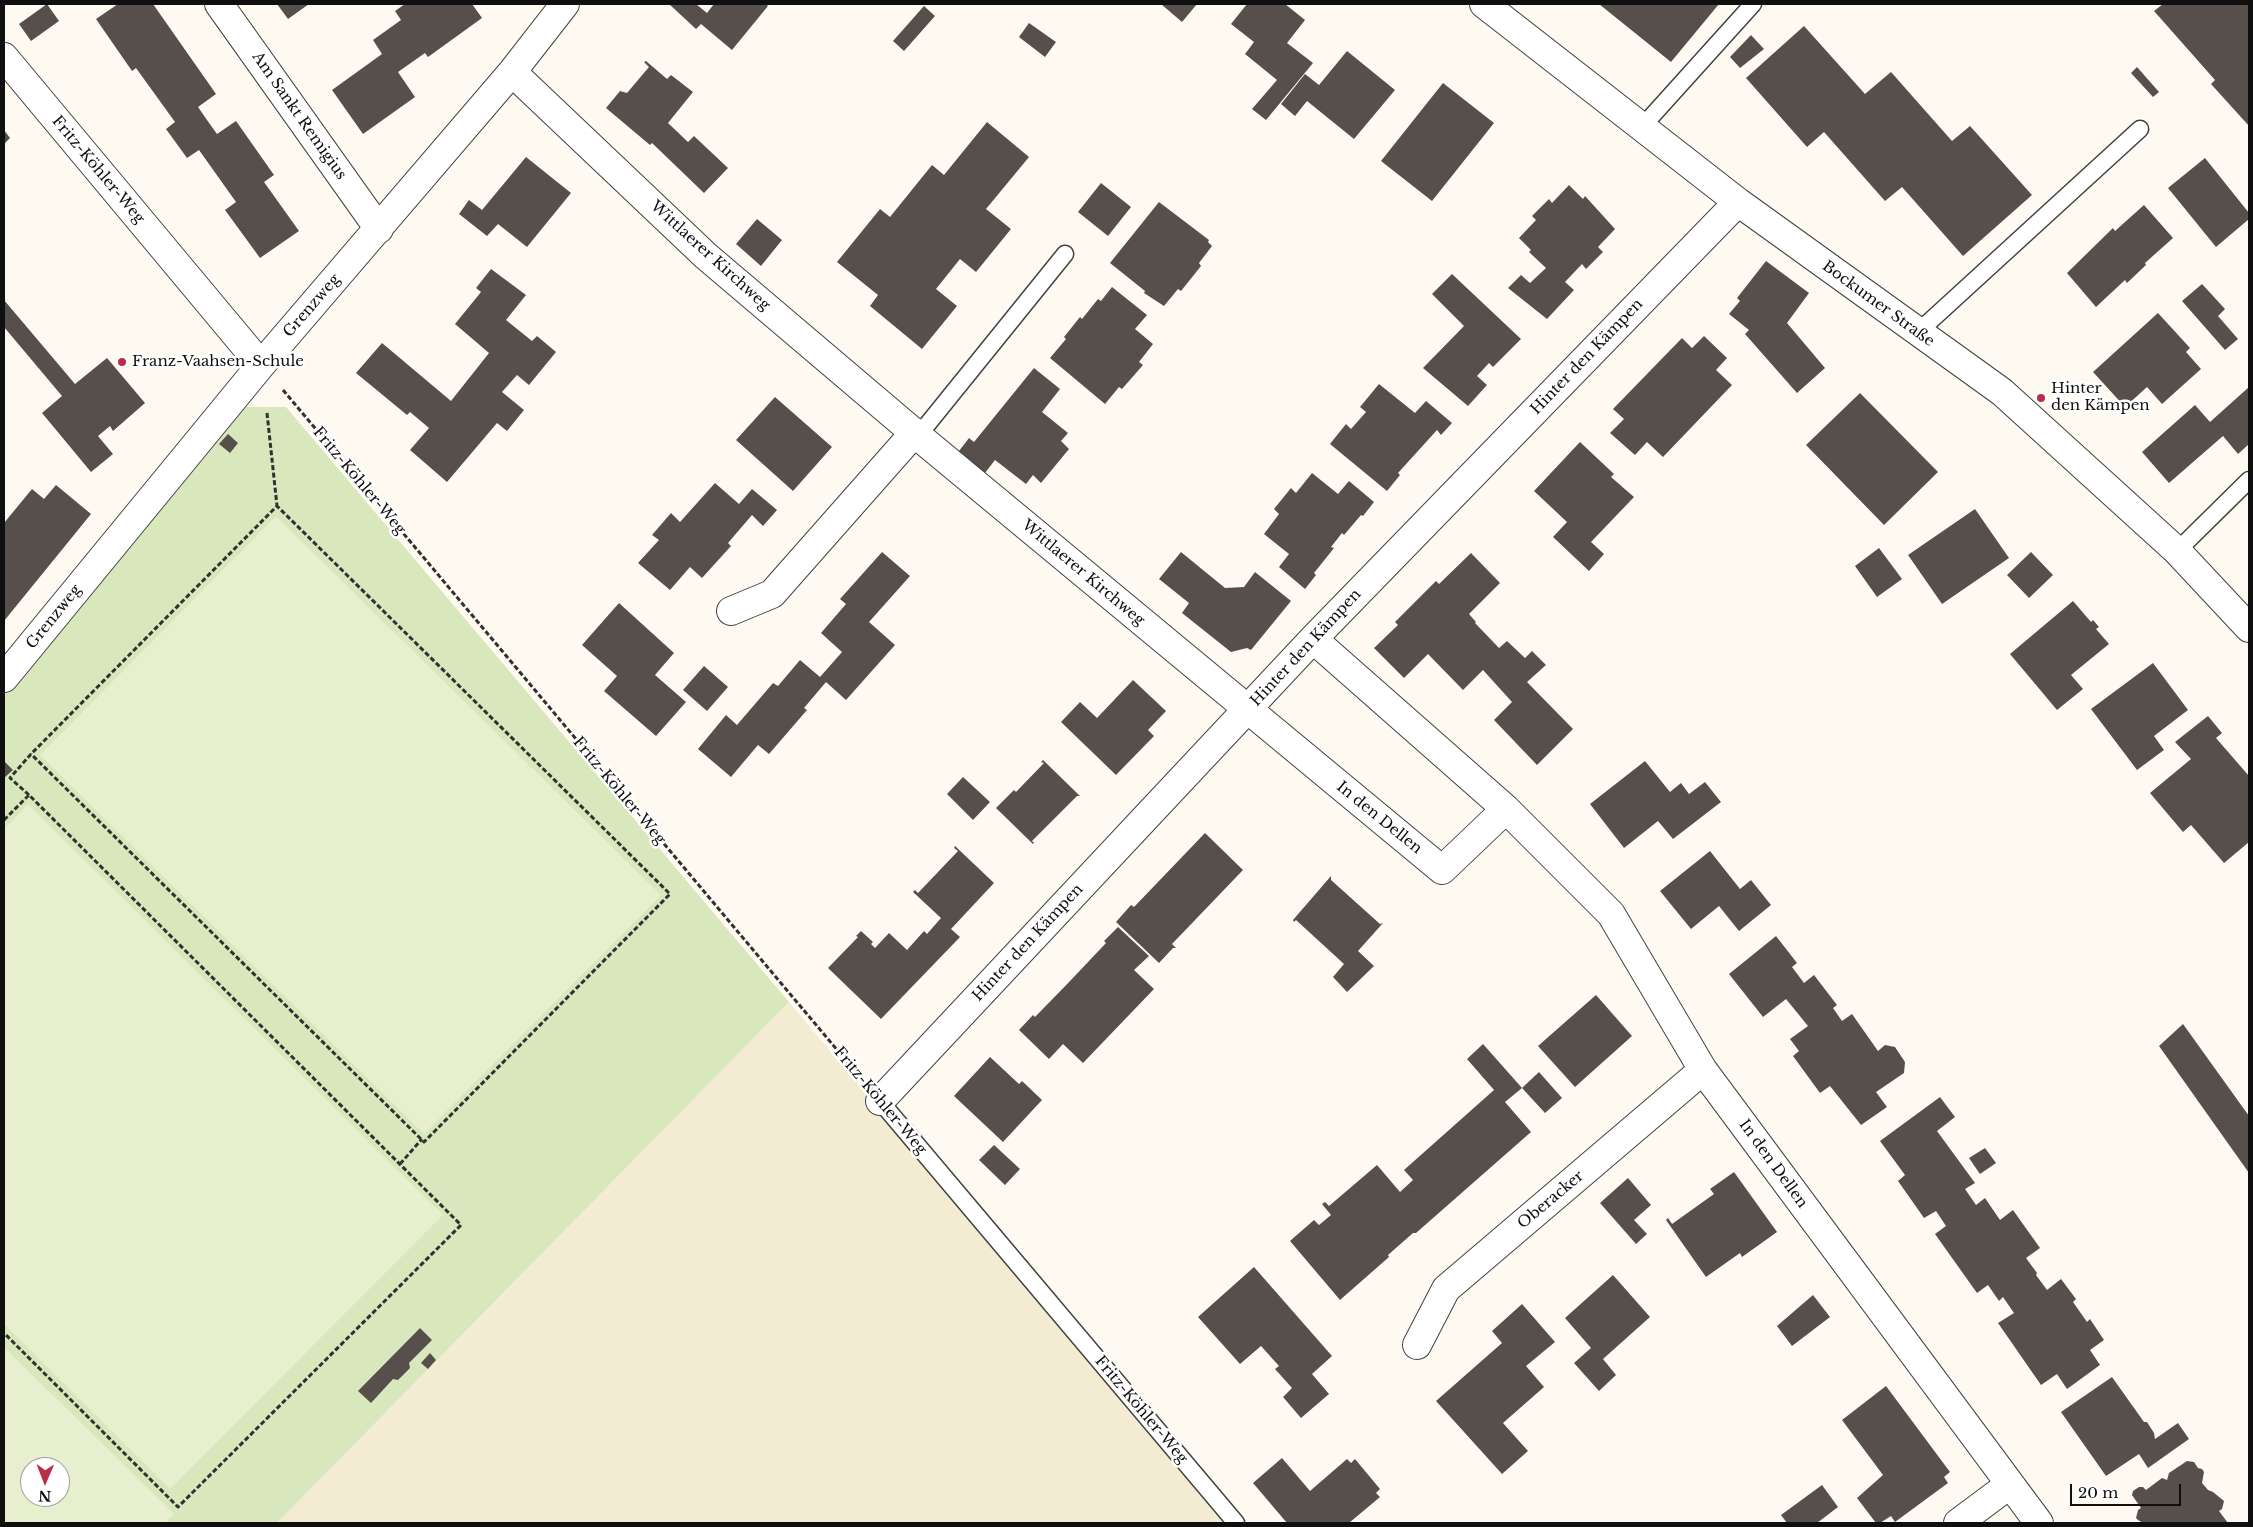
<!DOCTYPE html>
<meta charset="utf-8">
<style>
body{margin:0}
#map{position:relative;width:2253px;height:1527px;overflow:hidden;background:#fefaf1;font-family:"Libre Baskerville",serif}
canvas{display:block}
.frame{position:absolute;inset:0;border:5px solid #0f0f0f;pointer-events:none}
.north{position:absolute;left:20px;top:1457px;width:50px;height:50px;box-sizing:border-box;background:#fff;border:1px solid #9f9f9f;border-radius:50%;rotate:181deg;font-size:14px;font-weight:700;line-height:20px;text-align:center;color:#0f0f0f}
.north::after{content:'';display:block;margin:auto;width:18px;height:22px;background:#b72e46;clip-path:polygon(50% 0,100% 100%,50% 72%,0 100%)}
.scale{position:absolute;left:2070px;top:1484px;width:111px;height:22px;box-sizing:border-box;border:2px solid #0f0f0f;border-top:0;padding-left:6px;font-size:15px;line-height:18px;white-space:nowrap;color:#0f0f0f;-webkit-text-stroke:4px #fff;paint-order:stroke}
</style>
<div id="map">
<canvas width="2253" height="1527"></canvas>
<div class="frame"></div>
<div class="north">N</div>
<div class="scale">20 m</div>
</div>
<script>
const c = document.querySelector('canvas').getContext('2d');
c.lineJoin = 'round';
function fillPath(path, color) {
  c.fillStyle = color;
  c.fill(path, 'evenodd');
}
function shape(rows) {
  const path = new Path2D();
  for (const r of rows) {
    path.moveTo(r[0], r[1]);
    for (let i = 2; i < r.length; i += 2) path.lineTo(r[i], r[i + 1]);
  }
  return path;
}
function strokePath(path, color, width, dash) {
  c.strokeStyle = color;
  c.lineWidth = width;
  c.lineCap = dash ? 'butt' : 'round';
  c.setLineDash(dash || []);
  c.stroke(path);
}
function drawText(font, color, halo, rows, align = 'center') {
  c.font = font + ' "Libre Baskerville",serif';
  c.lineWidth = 5;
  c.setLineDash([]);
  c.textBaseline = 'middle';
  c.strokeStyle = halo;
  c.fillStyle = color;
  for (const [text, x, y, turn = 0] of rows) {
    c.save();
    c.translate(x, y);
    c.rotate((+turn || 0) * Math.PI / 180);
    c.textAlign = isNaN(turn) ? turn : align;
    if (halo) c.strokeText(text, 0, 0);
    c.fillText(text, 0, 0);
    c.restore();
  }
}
fillPath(shape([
 [789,1002,1227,1523,277,1523]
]), '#f3ecd2');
fillPath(shape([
 [232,407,286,407,789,1002,277,1523,4,1523,4,686],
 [30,1467,60,1467,60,1497,30,1497]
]), '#d8e7bc');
fillPath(shape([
 [276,516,661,895,424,1134,40,755],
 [28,804,443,1215,170,1489,4,1324,4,829],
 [4,1347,174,1514,165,1523,4,1523],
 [30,1467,60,1467,60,1497,30,1497]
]), '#e7efce');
fillPath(shape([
 [47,4,59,21,31,41,19,24],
 [118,4,153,4,216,94,198,107,207,120,217,134,236,121,274,175,264,182,299,231,260,258,225,210,236,202,199,150,187,158,166,129,175,122,136,68,132,71,96,19],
 [277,4,309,4,288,19],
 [405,4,472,4,482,18,428,57,425,53,398,72,415,97,363,134,332,90,382,54,373,40,401,20,395,11],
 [669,4,696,4,707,13,714,4,766,4,768,6,732,50,701,24,696,29],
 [1161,4,1197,4,1182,22],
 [1247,4,1285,4,1305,20,1287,43,1313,63,1266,120,1252,109,1277,80,1245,54,1254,42,1231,24],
 [1599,4,1719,4,1671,62],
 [2163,4,2249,4,2249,126,2211,84,2215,80,2154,11],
 [924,6,935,16,904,51,893,41],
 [1029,23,1056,42,1045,57,1019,37],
 [1804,26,1865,94,1891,72,1952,141,1970,126,2032,195,1963,256,1902,187,1885,201,1824,132,1807,147,1746,78],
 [1751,35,1764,49,1740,68,1730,57],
 [1347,51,1395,90,1354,139,1307,101,1295,116,1281,104,1305,74,1319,85],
 [646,61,667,79,671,75,693,92,668,123,688,142,694,136,728,168,704,193,652,143,650,145,606,108,620,91,627,93,649,67,644,62],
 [2137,67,2159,92,2153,97,2131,73],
 [1443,83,1494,123,1432,201,1381,161],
 [987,122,1029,157,986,209,1011,229,976,272,960,259,936,289,957,306,922,349,870,306,878,295,837,262,880,209,890,217,932,165,944,175],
 [4,130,10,138,4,144],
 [526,157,571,193,527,247,498,224,487,236,459,214,469,200,482,210],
 [2205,158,2249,213,2249,219,2216,247,2168,188],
 [1101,183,1131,207,1108,236,1078,212],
 [1569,185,1583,199,1585,196,1615,229,1598,247,1603,252,1586,269,1582,264,1565,282,1574,290,1547,319,1508,288,1521,275,1530,283,1546,268,1529,252,1531,250,1519,238,1536,220,1532,216,1549,199,1552,203],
 [1159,202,1209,240,1208,242,1212,246,1199,263,1201,266,1181,291,1178,289,1164,306,1144,293,1145,291,1110,263],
 [2144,205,2173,238,2145,263,2146,265,2127,283,2125,280,2096,307,2067,273,2113,228,2115,231],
 [757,219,782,240,761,266,736,244],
 [1766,261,1809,293,1787,323,1825,368,1797,393,1745,334,1749,330,1729,314,1740,301,1737,298],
 [491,269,526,295,506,320,532,341,537,336,556,352,529,385,517,375,502,392,524,410,507,431,497,423,447,482,410,450,429,428,410,412,407,415,356,373,382,343,451,401,489,353,455,324,481,292,476,288],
 [1452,274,1521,339,1493,367,1489,363,1477,376,1487,385,1468,406,1423,368,1464,326,1432,294],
 [2202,284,2225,309,2218,316,2238,339,2225,350,2182,301],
 [1112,287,1147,315,1135,329,1153,344,1139,362,1143,365,1122,389,1119,387,1105,404,1050,358,1066,339,1064,337,1080,317,1082,319,1098,299,1101,301],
 [4,300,75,384,107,358,145,403,113,431,110,426,98,436,113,454,91,472,42,413,62,396,4,327],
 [2158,313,2190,348,2186,352,2201,369,2162,404,2147,387,2125,407,2093,372],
 [1704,336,1727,358,1716,370,1732,385,1663,457,1647,442,1635,455,1610,433,1624,419,1613,409,1682,338,1692,348],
 [1034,368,1060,389,1042,412,1068,433,1061,441,1069,449,1041,483,1033,475,1026,484,995,460,985,473,959,451,969,438,974,442],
 [1379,384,1415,413,1426,401,1452,423,1441,435,1437,430,1398,473,1400,475,1387,491,1330,444,1346,424,1351,429,1366,412,1360,407],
 [2249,387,2249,444,2238,454,2223,436,2169,483,2142,452,2195,405,2210,422],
 [1860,393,1938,472,1884,525,1806,445],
 [775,397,832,447,793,491,736,440],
 [228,434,238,443,230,453,219,444],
 [1580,442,1614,474,1611,477,1634,497,1591,542,1604,554,1589,571,1553,537,1567,522,1534,491],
 [1312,473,1338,494,1349,481,1374,502,1363,516,1361,515,1344,535,1342,533,1331,547,1334,548,1314,573,1316,575,1305,589,1279,567,1289,554,1264,534,1279,514,1274,509,1291,488,1296,493],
 [715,483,739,504,752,489,777,510,763,526,752,515,728,543,731,546,702,578,690,567,670,590,638,563,659,540,652,535,671,513,680,522],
 [56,485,91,514,4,621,4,523,32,489,44,499],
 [1975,509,2009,558,1942,604,1908,555],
 [1879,548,1902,579,1877,597,1855,566],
 [882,552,910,576,869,622,895,645,846,700,826,682,804,708,807,710,769,754,758,745,731,777,698,749,726,715,737,725,773,683,778,686,800,660,820,677,842,652,821,633,846,604,840,599],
 [1181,552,1225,588,1244,587,1255,572,1291,601,1251,650,1247,648,1231,652,1182,613,1189,603,1159,579],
 [2031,552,2053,575,2029,598,2007,575],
 [1471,553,1500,583,1469,614,1476,622,1475,623,1499,648,1507,641,1525,658,1532,651,1546,665,1527,682,1573,729,1537,765,1494,720,1512,702,1483,670,1463,690,1428,654,1404,678,1374,648,1398,625,1395,622,1436,581,1439,584],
 [2073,601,2091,622,2093,620,2099,627,2096,629,2109,644,2071,675,2083,689,2057,710,2010,654],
 [619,603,674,653,655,675,686,702,656,736,604,691,617,676,582,645],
 [2153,663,2188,710,2154,736,2164,750,2137,770,2091,709],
 [704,666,728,687,707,711,683,690],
 [1133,680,1166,711,1148,730,1154,736,1116,775,1061,722,1080,702,1097,718],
 [2208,716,2222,733,2216,738,2249,776,2249,842,2224,863,2191,825,2183,832,2150,793,2191,759,2175,742],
 [1043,760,1080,796,1077,796,1032,841,1034,843,1033,844,996,808,1014,790,1016,792,1044,763,1041,762],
 [4,761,13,770,4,778],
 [1645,761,1670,792,1681,783,1689,794,1705,782,1721,802,1673,839,1658,821,1624,848,1590,804],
 [963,777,990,802,973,820,947,794],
 [1205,833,1243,870,1172,944,1176,948,1173,948,1159,963,1116,922,1131,905,1134,907],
 [955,846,994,883,951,929,960,937,881,1019,828,968,858,937,856,936,861,931,873,942,871,944,875,948,889,933,907,950,924,931,927,934,941,918,913,892,915,890,918,893,958,851,954,848],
 [1710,851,1740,889,1751,880,1771,905,1739,931,1719,906,1691,929,1660,891],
 [1331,876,1331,880,1380,924,1383,923,1358,951,1374,966,1347,992,1333,977,1344,964,1296,920,1294,922,1293,920],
 [1118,927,1149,956,1134,970,1154,989,1083,1063,1063,1044,1049,1059,1019,1030,1033,1015,1035,1017,1071,980,1106,943,1104,941],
 [1776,936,1797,963,1792,967,1804,983,1814,975,1837,1005,1833,1008,1842,1021,1852,1014,1878,1051,1885,1045,1895,1047,1905,1062,1904,1073,1876,1092,1887,1107,1861,1125,1830,1086,1820,1093,1793,1056,1799,1051,1790,1039,1808,1026,1786,999,1763,1017,1729,974],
 [1596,995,1632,1036,1575,1087,1538,1046],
 [2183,1024,2249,1116,2249,1173,2159,1046],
 [1483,1044,1522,1088,1505,1102,1531,1132,1416,1233,1413,1233,1388,1255,1389,1257,1340,1300,1290,1241,1314,1220,1319,1225,1331,1215,1322,1204,1325,1202,1329,1206,1377,1165,1400,1192,1413,1180,1404,1170,1494,1090,1467,1059],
 [990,1057,1019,1084,1022,1081,1042,1100,1003,1142,954,1096],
 [1539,1072,1562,1098,1545,1113,1522,1088],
 [1940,1097,1955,1117,1937,1131,1975,1183,1965,1189,1976,1205,1985,1198,2000,1220,2013,1210,2040,1248,2026,1258,2037,1273,2036,1275,2047,1290,2061,1279,2076,1299,2073,1302,2087,1322,2090,1319,2104,1340,2090,1350,2100,1365,2067,1389,2057,1374,2041,1385,1998,1323,2014,1313,2003,1297,1999,1301,1988,1285,1977,1293,1935,1234,1946,1226,1936,1211,1924,1218,1898,1181,1905,1175,1880,1141],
 [994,1145,1020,1169,1005,1185,979,1160],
 [1985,1148,1996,1163,1980,1174,1969,1158],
 [1734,1172,1777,1232,1742,1257,1740,1253,1706,1277,1666,1220,1668,1218,1672,1224,1714,1194,1710,1189],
 [1628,1178,1651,1205,1634,1220,1647,1234,1636,1244,1600,1203],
 [1254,1267,1332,1356,1312,1374,1329,1394,1301,1418,1283,1397,1292,1388,1275,1369,1279,1366,1261,1346,1240,1364,1198,1317],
 [1613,1275,1650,1317,1603,1359,1616,1375,1599,1391,1574,1363,1591,1348,1565,1318],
 [1813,1295,1830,1317,1792,1346,1777,1326],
 [1522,1304,1555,1342,1526,1366,1544,1387,1503,1423,1528,1451,1502,1474,1436,1401,1502,1343,1492,1331],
 [420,1328,432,1340,409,1363,410,1368,398,1380,393,1379,371,1403,358,1391],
 [430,1353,436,1360,428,1369,421,1363],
 [2112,1377,2144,1422,2147,1422,2154,1433,2155,1439,2178,1423,2189,1439,2148,1468,2139,1454,2106,1476,2061,1412],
 [1886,1386,1950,1472,1944,1477,1948,1483,1895,1522,1891,1516,1880,1523,1876,1523,1857,1498,1883,1475,1842,1420],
 [1282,1458,1310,1491,1347,1459,1351,1463,1355,1459,1380,1489,1376,1493,1380,1497,1349,1523,1287,1523,1253,1483],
 [2187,1461,2194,1462,2198,1468,2202,1469,2204,1472,2202,1483,2208,1490,2213,1492,2224,1501,2222,1509,2219,1511,2228,1523,2143,1523,2138,1520,2136,1518,2138,1510,2141,1508,2132,1495,2133,1491,2139,1487,2143,1487,2146,1490,2162,1478,2167,1480,2169,1473],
 [1822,1485,1838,1507,1817,1523,1787,1523,1781,1515]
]), '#574f4c');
const lane = shape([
 [1642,127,1753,4],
 [1917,333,2140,129],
 [918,436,1065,254],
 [2177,551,2249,480],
 [880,1101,1236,1523]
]);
const street = shape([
 [219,4,379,229],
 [1484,4,1738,202,2002,392,2177,551,2249,628],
 [4,57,261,365],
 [512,72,706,256,918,436,1442,870,1506,809],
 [731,611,772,594,915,432],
 [1313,639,1506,809,1611,914,1703,1070,2039,1523],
 [4,678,261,365,512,72,565,4],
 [880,1101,1313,639,1738,202],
 [1417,1345,1446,1289,1703,1070],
 [1958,1523,2009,1485]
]);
strokePath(lane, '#424242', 19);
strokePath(street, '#424242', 30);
strokePath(shape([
 [283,390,859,1076],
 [267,413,277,506],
 [29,795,10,778,31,754,277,506,670,894,424,1142,31,754],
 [4,820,29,795,461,1225,178,1507,4,1333],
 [400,1164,422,1139]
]), '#313131', 3, [5, 2.5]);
strokePath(lane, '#fff', 16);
strokePath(street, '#fff', 28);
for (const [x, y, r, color] of [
 [122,362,5,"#b72e46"],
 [2041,398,5,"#b72e46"]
]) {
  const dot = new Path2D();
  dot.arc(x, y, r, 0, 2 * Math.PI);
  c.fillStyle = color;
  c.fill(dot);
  strokePath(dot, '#fff', 2);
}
drawText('15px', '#0f0f0f', '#fff', [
 ["Am Sankt Remigius",299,116,55],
 ["Fritz-Köhler-Weg",98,170,50],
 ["Wittlaerer Kirchweg",710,256,42],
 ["Bockumer Straße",1878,304,36],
 ["Grenzweg",312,306,-49],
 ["Hinter den Kämpen",1587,357,-46],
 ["Fritz-Köhler-Weg",359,481,50],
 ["Wittlaerer Kirchweg",1083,573,40],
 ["Grenzweg",54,617,-51],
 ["Hinter den Kämpen",1306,648,-47],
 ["Fritz-Köhler-Weg",619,791,50],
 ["In den Dellen",1379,818,39],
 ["Hinter den Kämpen",1028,943,-47],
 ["Fritz-Köhler-Weg",880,1101,50],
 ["In den Dellen",1773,1164,54],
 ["Oberacker",1551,1200,-40],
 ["Fritz-Köhler-Weg",1141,1410,50]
]);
drawText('15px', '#0f0f0f', '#fff', [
 ["Franz-Vaahsen-Schule",132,362],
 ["Hinter",2051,389],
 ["den Kämpen",2051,406]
], 'left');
</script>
